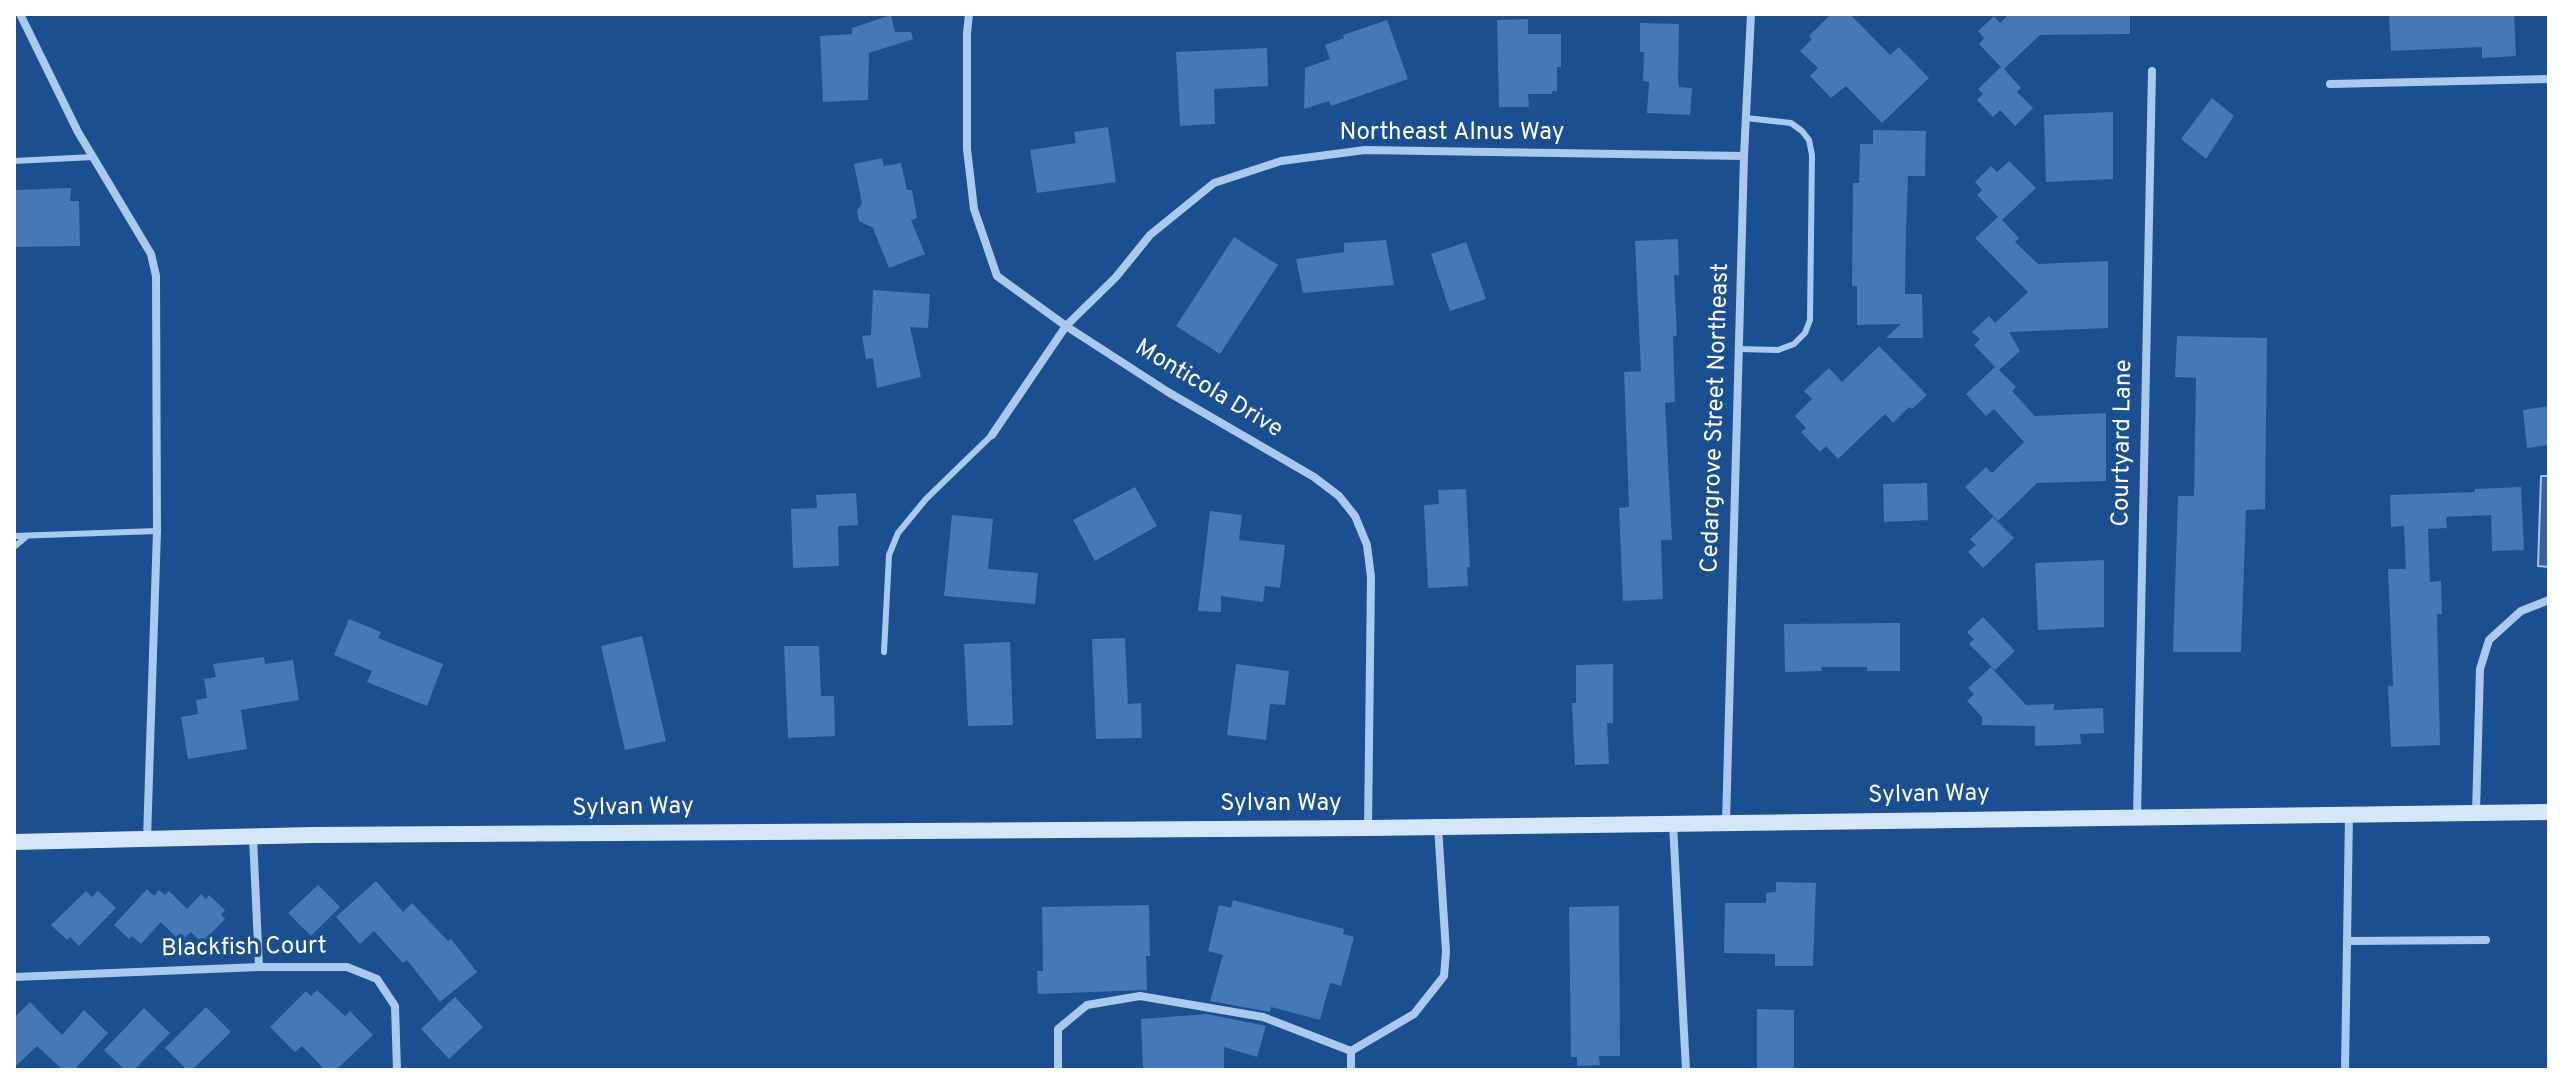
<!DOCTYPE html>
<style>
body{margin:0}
#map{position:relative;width:2563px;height:1084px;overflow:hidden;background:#1b4f8f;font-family:Overpass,sans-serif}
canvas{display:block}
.frame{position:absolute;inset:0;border:16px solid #fff;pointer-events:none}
</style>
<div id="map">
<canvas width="2563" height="1084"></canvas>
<div class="frame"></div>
</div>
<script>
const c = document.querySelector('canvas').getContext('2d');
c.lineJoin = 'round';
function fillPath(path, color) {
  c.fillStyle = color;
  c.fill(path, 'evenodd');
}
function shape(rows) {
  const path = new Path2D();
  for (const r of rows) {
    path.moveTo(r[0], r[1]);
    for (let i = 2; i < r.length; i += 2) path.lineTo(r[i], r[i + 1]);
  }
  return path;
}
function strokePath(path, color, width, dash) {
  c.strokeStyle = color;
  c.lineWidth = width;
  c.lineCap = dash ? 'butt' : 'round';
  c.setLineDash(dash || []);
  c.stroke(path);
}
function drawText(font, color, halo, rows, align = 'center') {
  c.font = font + ' Overpass,sans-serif';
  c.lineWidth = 7;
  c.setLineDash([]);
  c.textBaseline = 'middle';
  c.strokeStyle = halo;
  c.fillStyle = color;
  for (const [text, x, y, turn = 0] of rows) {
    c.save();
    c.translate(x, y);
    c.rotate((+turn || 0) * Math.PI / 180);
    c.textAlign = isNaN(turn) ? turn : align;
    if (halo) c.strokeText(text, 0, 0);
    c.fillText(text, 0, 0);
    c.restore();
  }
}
const water = shape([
 [2541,476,2549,476,2549,567,2538,566,2541,476]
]);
fillPath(water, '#3c6290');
strokePath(water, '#9cc4f0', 2);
fillPath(shape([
 [1831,14,1850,14,1890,55,1899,47,1929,78,1882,123,1846,86,1831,98,1810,76,1818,68,1800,51,1812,39,1809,36],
 [2009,14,2130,14,2130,34,2040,35,2004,69,2021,88,2017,92,2033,108,2015,126,2000,110,1993,117,1977,100,1983,94,1978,89,2001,67,1979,44,1984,38,1978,31,1994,16,2000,23],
 [2389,14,2514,14,2516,56,2482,58,2482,47,2391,51],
 [891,15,895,32,911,32,913,39,869,53,868,100,823,102,820,36,852,34,852,28],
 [1528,19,1528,34,1561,34,1561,67,1557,67,1557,91,1552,91,1552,94,1528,94,1529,107,1499,107,1497,20],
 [1387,20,1408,79,1331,106,1329,101,1304,109,1305,68,1330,59,1325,45,1344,38,1343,35],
 [1640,23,1679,24,1678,79,1679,87,1692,88,1690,115,1647,113,1649,82,1643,81,1644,52,1640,52],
 [1267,48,1268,86,1214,89,1215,124,1180,126,1176,52],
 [2212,98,2234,116,2206,159,2181,139],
 [2113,112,2113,179,2046,182,2044,115],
 [1108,127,1116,182,1037,193,1030,150,1076,143,1074,132],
 [1873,130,1926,131,1925,176,1908,176,1906,231,1905,294,1922,294,1923,338,1886,338,1901,324,1857,325,1857,286,1852,286,1853,183,1859,183,1860,144,1873,144],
 [882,158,884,166,901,163,907,190,912,190,917,218,911,220,925,254,889,268,873,228,859,221,857,211,862,203,854,164],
 [2009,161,2036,188,2002,220,2019,238,2015,242,2038,264,2108,261,2108,328,2009,332,2020,351,1999,370,2016,387,2012,391,2035,416,2106,413,2106,481,2037,483,1998,521,1965,487,1986,467,1992,473,2024,442,1994,409,1986,416,1966,394,1995,367,1974,345,1980,339,1972,332,1989,316,1995,323,2028,292,1975,238,1998,217,1977,195,1982,190,1975,182,1991,166,1997,172],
 [71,188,70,201,79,201,80,246,14,247,14,190],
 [1234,237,1278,265,1220,354,1176,326],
 [1678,239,1679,275,1674,275,1677,336,1673,336,1675,402,1665,403,1672,540,1661,540,1663,599,1623,601,1619,508,1629,507,1624,372,1641,371,1635,241],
 [1386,240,1394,285,1303,293,1296,259,1344,252,1344,243],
 [1466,242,1486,299,1450,311,1431,254],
 [873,290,930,294,928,328,910,327,921,377,877,388,873,358,866,359,862,336,871,335],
 [2177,336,2267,338,2265,509,2246,510,2241,652,2173,652,2178,496,2194,496,2196,378,2175,377],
 [1879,346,1927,395,1912,409,1909,407,1893,423,1885,414,1838,459,1826,446,1820,452,1801,432,1806,428,1795,416,1812,399,1804,391,1829,368,1842,382],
 [2549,406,2549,445,2527,448,2523,410],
 [1927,483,1928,520,1884,522,1883,484],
 [1135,487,1157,526,1095,561,1073,520],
 [2521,487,2524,550,2492,551,2491,515,2446,517,2447,528,2428,529,2430,582,2441,581,2442,614,2437,614,2440,745,2391,747,2388,686,2393,686,2388,569,2406,569,2404,526,2391,527,2390,495,2475,492,2475,489],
 [1466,489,1470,567,1467,567,1468,586,1428,588,1424,505,1439,504,1438,490],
 [856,493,858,525,838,526,839,566,793,568,791,509,817,508,816,495],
 [1210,511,1242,515,1239,540,1285,545,1280,588,1265,586,1263,602,1221,596,1221,612,1198,611],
 [952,515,993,519,988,569,1038,573,1035,604,944,596],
 [1993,517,2014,538,1983,568,1968,552,1976,545,1970,539],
 [2104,560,2104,627,2038,630,2035,563],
 [1983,617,2015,651,1995,670,1969,644,1974,639,1967,632],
 [349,619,381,632,378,638,443,664,427,706,367,682,372,671,334,655],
 [1900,623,1900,671,1867,671,1867,667,1821,667,1822,671,1785,672,1784,624],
 [642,636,666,741,625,750,601,646],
 [1125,638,1128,704,1141,703,1142,738,1096,739,1092,639],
 [1010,642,1013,725,968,726,964,644],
 [784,646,819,646,821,696,834,696,835,736,788,738],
 [264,657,265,664,293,660,299,700,241,710,247,749,188,759,181,717,198,714,196,700,207,698,204,679,216,677,213,664],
 [1236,664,1289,671,1285,705,1270,704,1266,740,1227,735],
 [1613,664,1613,723,1607,723,1609,764,1575,765,1572,703,1576,703,1576,665],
 [1991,667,2026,705,2054,704,2054,710,2103,708,2104,733,2080,734,2081,744,2035,746,2035,726,1982,725,1982,717,1967,701,1974,694,1968,688],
 [376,881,403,912,412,903,448,941,451,939,477,972,440,1002,407,960,403,963,374,931,360,944,336,917],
 [1776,882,1816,883,1813,966,1775,966,1775,954,1724,953,1725,903,1766,903,1766,893,1776,892],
 [318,885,340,907,311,936,288,913],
 [147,889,154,896,159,890,165,895,169,891,187,909,201,894,206,899,209,895,225,910,221,915,225,919,202,943,191,932,181,942,161,922,141,944,132,936,129,939,114,925],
 [86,891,92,897,98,891,116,908,79,946,70,937,67,940,51,925],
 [1233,900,1344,929,1343,934,1354,937,1341,986,1330,983,1320,1020,1271,1007,1270,1012,1210,1001,1223,955,1208,951,1219,905,1231,908],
 [1149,905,1150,956,1146,956,1147,990,1038,994,1037,971,1043,971,1042,907],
 [1619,906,1620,1056,1599,1056,1600,1065,1577,1066,1577,1057,1571,1057,1569,907],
 [317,990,345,1016,350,1011,373,1035,336,1070,325,1070,302,1046,295,1052,270,1027,306,991,311,996],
 [455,997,483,1027,449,1059,421,1029],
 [30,1002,62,1035,84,1010,108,1033,74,1070,63,1070,37,1046,14,1068,14,1018],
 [206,1007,231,1032,192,1070,187,1070,165,1048],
 [144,1008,170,1033,134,1070,125,1070,104,1050],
 [1757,1009,1794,1010,1794,1070,1757,1070],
 [1207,1014,1266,1026,1257,1057,1224,1047,1224,1070,1143,1070,1141,1019]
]), '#4478b7');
strokePath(shape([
 [14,161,93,157],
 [1739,349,1778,350,1794,344,1805,333,1810,320,1812,155,1809,140,1802,131,1791,123,1746,118],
 [14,536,157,531],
 [14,547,27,536],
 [884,652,889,555,898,533,926,499,992,435]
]), '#a9c9ee', 6);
strokePath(shape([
 [20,14,78,132,151,254,156,276,157,531,147,839],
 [969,14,967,33,967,149,974,209,997,276,1066,326,1168,392,1314,477,1339,496,1355,516,1367,545,1371,577,1368,828],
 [2330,84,2549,79],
 [992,435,1066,326,1116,277,1150,235,1214,183,1281,161,1365,150,1744,156],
 [2476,813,2480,669,2489,640,2521,611,2549,600],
 [2137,817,2152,71],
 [1726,823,1744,156,1751,14],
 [1673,824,1686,1070],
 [253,837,259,967],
 [2347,941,2486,940],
 [14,977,259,967,347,967,377,979,395,1006,397,1070],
 [1351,1051,1351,1070],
 [1058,1070,1058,1029,1087,1005,1140,996,1263,1017,1351,1051,1414,1014,1444,976,1446,952,1438,826],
 [2345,1070,2349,815]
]), '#a9c9ee', 8);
strokePath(shape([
 [14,842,313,835,1368,828,2549,812]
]), '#d6e6fa', 16);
drawText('24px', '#fff', '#1b4f8f', [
 ["Northeast Alnus Way",1452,134],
 ["Monticola Drive",1208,390,31],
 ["Cedargrove Street Northeast",1717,418,-88],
 ["Courtyard Lane",2124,443,-89],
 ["Sylvan Way",1929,796,-1],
 ["Sylvan Way",1281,805],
 ["Sylvan Way",633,809,-1],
 ["Blackfish Court",244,949,-1]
]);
</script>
